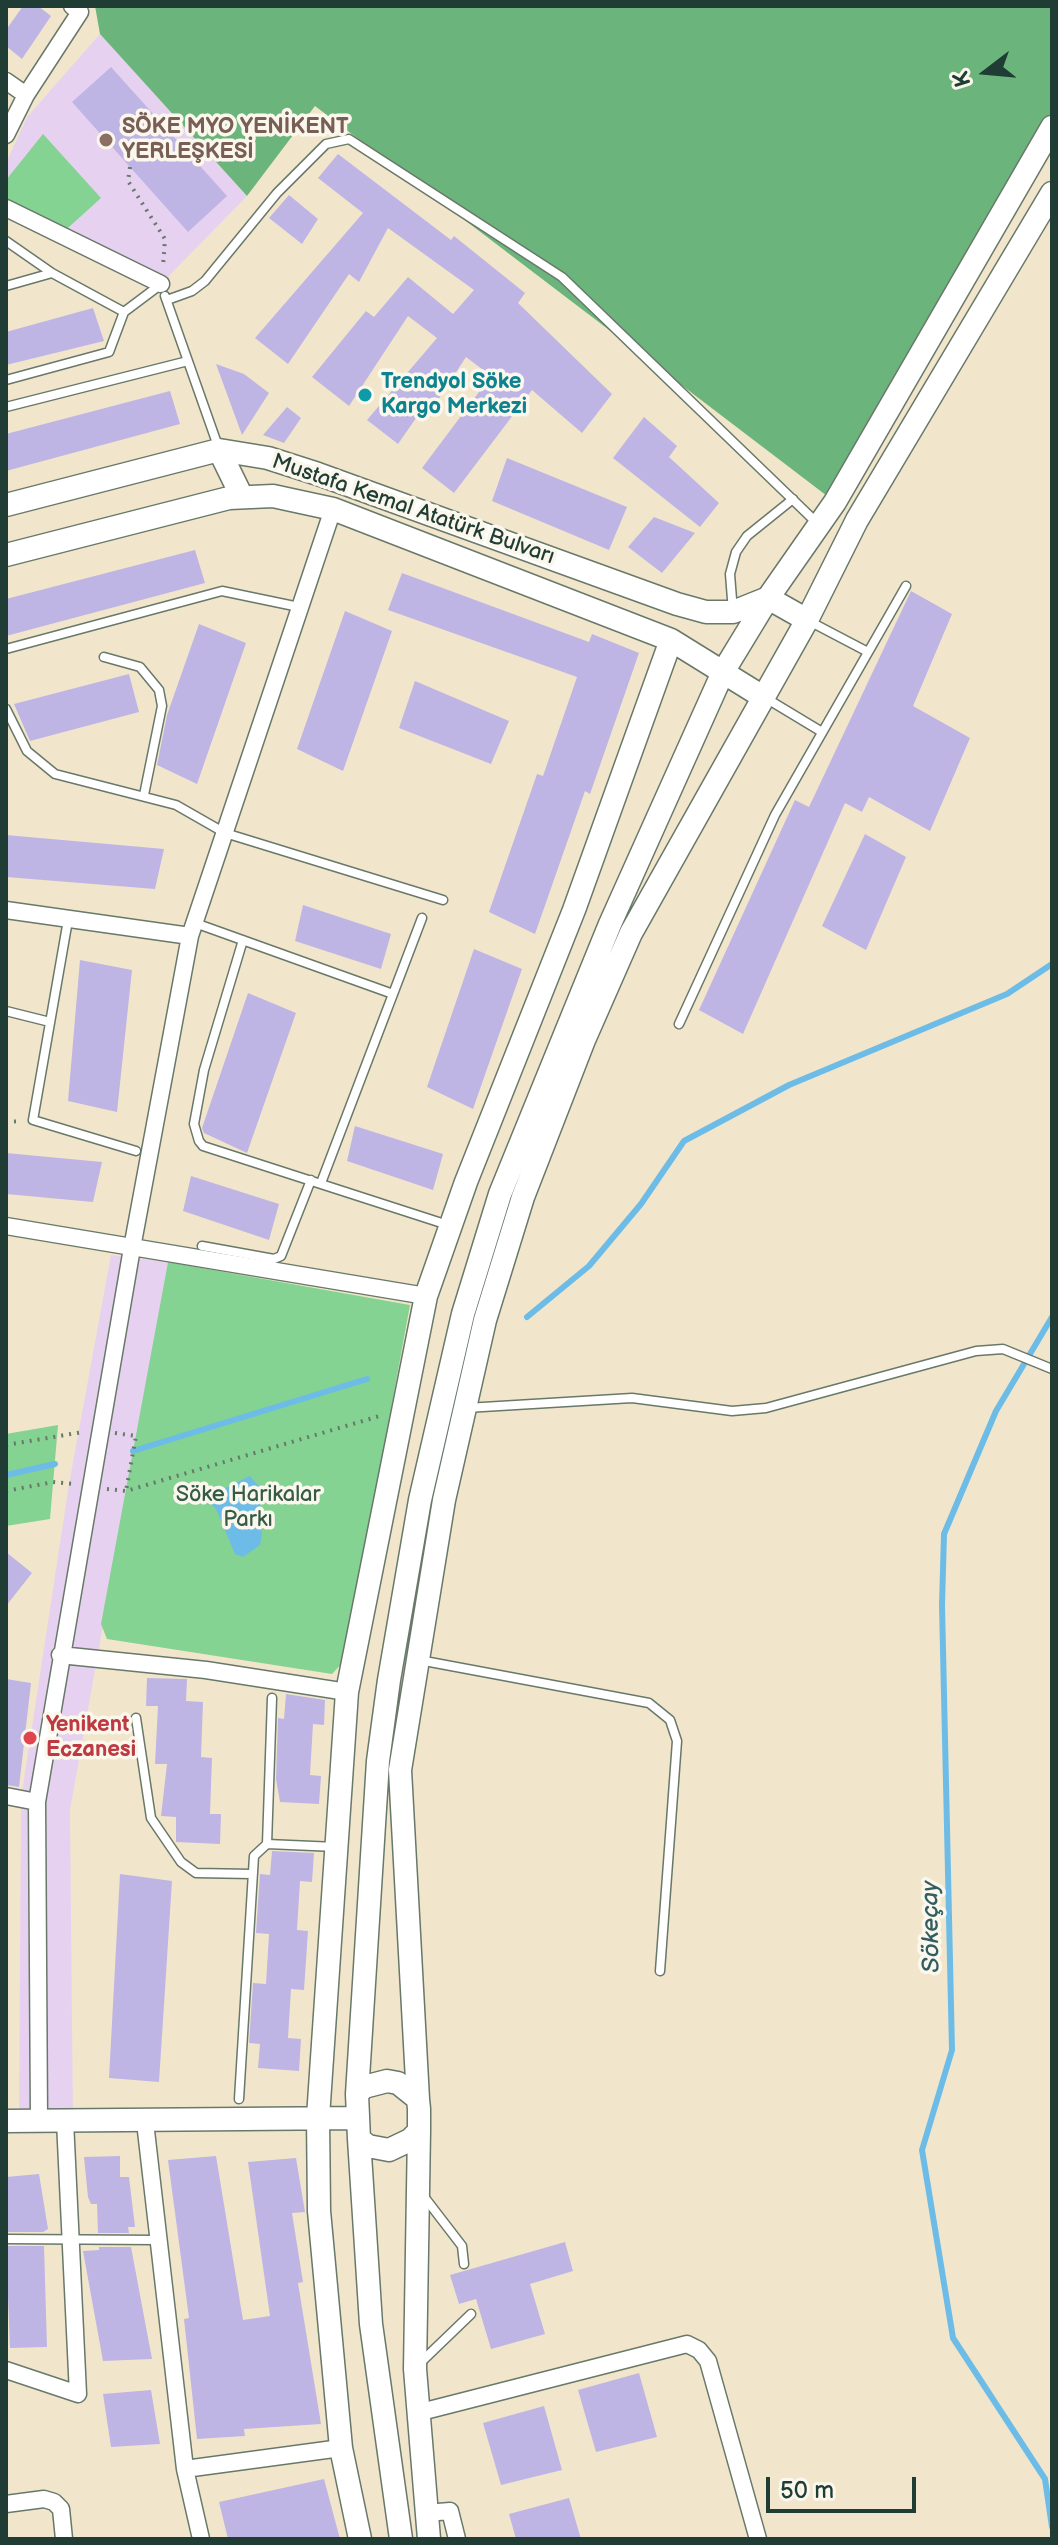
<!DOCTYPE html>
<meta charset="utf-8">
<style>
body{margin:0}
#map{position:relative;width:1058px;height:2545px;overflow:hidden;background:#f1e6cb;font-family:"Balsamiq Sans",sans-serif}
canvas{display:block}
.frame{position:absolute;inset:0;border:8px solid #1f3d34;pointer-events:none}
.north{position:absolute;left:946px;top:32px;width:80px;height:80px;-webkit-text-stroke:6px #fbf7ec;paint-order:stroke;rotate:254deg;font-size:22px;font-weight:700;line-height:32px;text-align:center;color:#1f3d34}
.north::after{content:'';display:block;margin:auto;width:28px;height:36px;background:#1f3d34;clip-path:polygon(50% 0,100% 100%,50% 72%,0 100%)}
.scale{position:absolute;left:766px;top:2477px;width:150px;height:36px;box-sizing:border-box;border:4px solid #1f3d34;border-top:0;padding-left:10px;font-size:24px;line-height:28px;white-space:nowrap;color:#1f3d34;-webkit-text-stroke:6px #fbf7ec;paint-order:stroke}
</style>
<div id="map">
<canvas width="1058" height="2545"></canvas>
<div class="frame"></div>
<div class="north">K</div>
<div class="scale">50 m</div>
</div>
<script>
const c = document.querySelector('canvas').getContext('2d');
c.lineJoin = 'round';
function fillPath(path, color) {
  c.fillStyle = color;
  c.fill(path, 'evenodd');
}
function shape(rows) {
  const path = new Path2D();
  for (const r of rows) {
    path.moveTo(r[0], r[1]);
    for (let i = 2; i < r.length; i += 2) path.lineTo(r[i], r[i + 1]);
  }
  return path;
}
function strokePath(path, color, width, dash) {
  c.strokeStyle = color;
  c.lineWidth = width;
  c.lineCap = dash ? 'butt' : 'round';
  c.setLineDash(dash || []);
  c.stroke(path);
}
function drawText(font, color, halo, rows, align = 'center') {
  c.font = font + ' "Balsamiq Sans",sans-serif';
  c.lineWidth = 7;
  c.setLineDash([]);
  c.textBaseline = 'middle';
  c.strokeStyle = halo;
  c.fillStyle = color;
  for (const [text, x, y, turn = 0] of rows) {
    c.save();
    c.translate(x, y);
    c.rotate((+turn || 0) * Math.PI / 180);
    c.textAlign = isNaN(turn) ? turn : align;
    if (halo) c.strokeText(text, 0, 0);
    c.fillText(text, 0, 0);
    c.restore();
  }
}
fillPath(shape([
 [100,34,247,196,161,284,6,208,6,163,27,117],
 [111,1255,168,1262,70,1810,73,2121,19,2121,21,1799,69,1484]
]), '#e6d2f0');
fillPath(shape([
 [43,134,101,198,59,236,6,208,6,180],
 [168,1262,410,1305,345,1660,332,1674,107,1639,101,1624],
 [58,1425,50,1519,6,1526,6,1434]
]), '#84d392');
fillPath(shape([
 [95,6,1052,6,1052,127,835,502,315,106,247,196,100,34]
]), '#6bb57c');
fillPath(shape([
 [250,1476,261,1489,259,1517,262,1533,260,1545,243,1557,235,1554,216,1509,205,1498]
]), '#6dbce7');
strokePath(shape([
 [527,1317,589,1266,641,1204,684,1141,789,1085,1007,994,1052,964],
 [1052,1317,996,1411,944,1534,942,1605,952,2050,922,2150,953,2338,1045,2479,1052,2527],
 [133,1451,367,1379],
 [6,1475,55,1464]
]), '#6dbce7', 6);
fillPath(shape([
 [23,6,38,6,51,16,22,59,6,46,6,30],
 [111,67,227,196,188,232,72,102],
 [338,154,451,240,454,236,525,293,518,303,612,394,582,433,532,390,454,493,422,468,491,376,466,357,436,403,430,398,398,444,367,420,437,338,408,316,349,406,312,377,366,311,374,317,408,277,453,314,474,290,388,228,359,282,349,274,288,364,255,338,363,213,318,178],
 [289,195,318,219,302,244,269,218],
 [93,308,104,341,6,365,6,332],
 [216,364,244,374,269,393,242,435],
 [170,391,180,424,6,471,6,434],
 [287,407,301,418,284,443,263,435],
 [644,417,677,446,669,457,719,503,700,527,613,458],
 [507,458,627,507,609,550,492,501],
 [654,517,695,533,662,573,628,547],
 [195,550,205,583,6,636,6,599],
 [402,573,589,642,592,634,639,653,590,794,585,791,535,934,489,912,537,774,543,776,577,677,388,610],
 [911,591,952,614,913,706,970,738,930,831,869,797,862,812,845,803,743,1034,699,1010,795,800,809,807],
 [345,611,392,631,343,771,297,749],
 [199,624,246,643,197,784,157,765,167,715],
 [129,674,139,712,30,741,14,704],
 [415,681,509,721,491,764,399,728],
 [865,834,906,857,866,950,822,926],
 [6,835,164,849,155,889,6,877],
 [303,905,391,934,381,969,295,941],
 [474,949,522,969,473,1109,427,1087],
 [80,960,132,970,117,1112,68,1101],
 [248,993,296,1013,247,1153,204,1133,202,1128],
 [355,1126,443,1154,433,1190,347,1161],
 [6,1153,102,1162,93,1202,6,1194],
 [191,1176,279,1204,269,1240,183,1211],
 [6,1552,32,1573,6,1606],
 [147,1678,187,1679,186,1701,203,1702,201,1757,212,1758,210,1814,221,1814,220,1844,176,1842,176,1817,161,1816,167,1764,155,1764,158,1706,146,1706],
 [6,1679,31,1683,19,1787,6,1785],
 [286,1694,325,1700,324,1725,313,1724,310,1775,321,1776,319,1804,280,1802,276,1779,278,1718,284,1719],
 [272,1851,314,1853,312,1882,300,1881,297,1930,308,1931,304,1990,291,1989,288,2038,301,2039,299,2071,258,2068,260,2044,249,2043,253,1983,266,1984,269,1934,256,1933,260,1874,270,1875],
 [120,1874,172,1881,159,2082,109,2078],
 [120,2156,120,2177,129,2177,135,2227,128,2227,129,2233,98,2233,97,2204,91,2204,88,2197,84,2157],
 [216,2156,243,2320,270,2316,248,2162,296,2158,305,2212,292,2213,303,2282,298,2283,321,2424,244,2429,245,2436,197,2439,184,2319,189,2318,168,2160],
 [39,2174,48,2229,43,2232,6,2232,6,2177],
 [565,2242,573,2271,530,2284,545,2334,491,2349,476,2299,459,2304,450,2275],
 [6,2246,44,2246,47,2347,10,2348],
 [99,2247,131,2247,152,2359,103,2361,83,2251,99,2250],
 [639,2373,657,2437,596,2452,578,2390],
 [151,2390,160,2444,111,2447,103,2394],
 [544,2406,562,2470,501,2485,483,2423],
 [324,2479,340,2539,228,2539,219,2502],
 [569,2498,581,2539,516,2539,509,2514]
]), '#bfb5e4');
const lane = shape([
 [6,241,52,273,124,312,160,285],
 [6,286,52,273],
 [165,296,219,449],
 [167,300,192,291,205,281,277,193,326,144,349,139,562,277,817,523],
 [6,380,109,352,124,312],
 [6,407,188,361],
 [733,612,730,574,736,552,747,536,793,499],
 [807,620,868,652],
 [6,649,222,591,299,607],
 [104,657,140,667,159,690,162,706,144,795],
 [764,697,822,732],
 [6,709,27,751,55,774,176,805,225,833,443,900],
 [68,920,33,1120,136,1151],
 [195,923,393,994],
 [243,940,204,1070,194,1124,199,1141,203,1146,451,1226],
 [6,1011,50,1022],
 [679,1024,775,815,906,586],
 [321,1183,422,918],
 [202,1246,274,1259,281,1256,311,1180],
 [466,1408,632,1398,732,1411,766,1408,976,1351,1003,1349,1052,1369],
 [419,1660,649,1703,670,1720,677,1741,660,1971],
 [136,1718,151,1818,181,1862,196,1873,252,1874],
 [267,1844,272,1698],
 [239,2099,254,1856,267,1844,336,1847],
 [422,2194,462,2246,464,2264],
 [6,2239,158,2240],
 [418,2365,471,2314]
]);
const street = shape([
 [6,81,26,95],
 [6,135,26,95,80,12,72,6],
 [6,208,161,284],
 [6,910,190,936],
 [6,1226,426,1296],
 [60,1655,206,1670,347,1692],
 [6,1796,37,1802],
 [39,2120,37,1802,132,1248,190,936,333,509],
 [145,2122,185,2469,201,2539],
 [6,2370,78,2394,65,2121],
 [417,2413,687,2344,699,2350,708,2361,758,2539],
 [185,2469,341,2448],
 [6,2504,44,2499,54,2502,61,2509,64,2539],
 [426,2513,450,2511,457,2539]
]);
const secondary = shape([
 [219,450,242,497],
 [6,505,219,450,268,458,318,474,677,604,706,612,733,612,768,598],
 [6,555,229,498,273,496,333,509,671,640,763,697],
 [768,598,807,620],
 [357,2094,378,1761,389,1680,420,1500,463,1314,500,1194,610,924,723,672,768,598,835,502,1052,127],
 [418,2099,398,2083,387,2081,364,2087,357,2094,359,2139,368,2146,389,2150,410,2140,419,2131,419,2109,418,2099,400,1770,444,1500,485,1320,523,1197,584,1040,631,933,807,620,857,520,1052,193],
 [6,2121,358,2118],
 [419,2131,415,2369,429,2539],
 [359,2139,371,2324,401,2539],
 [360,2539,341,2448,319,2211,318,2117,347,1692,426,1296,466,1182,574,910,671,640]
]);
strokePath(lane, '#687869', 11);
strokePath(street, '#687869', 19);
strokePath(secondary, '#687869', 25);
strokePath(shape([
 [130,167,128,181,165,239,163,266],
 [6,1122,22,1121],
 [115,1433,136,1436,126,1491],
 [6,1445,83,1432],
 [107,1489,126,1491,383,1415],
 [6,1491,53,1482,74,1484]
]), '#687869', 4, [2, 6]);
strokePath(lane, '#fff', 8);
strokePath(street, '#fff', 16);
strokePath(secondary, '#fff', 22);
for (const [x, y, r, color] of [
 [106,140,8,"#8d6e63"],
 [365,395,8,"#0f9aa8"],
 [30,1738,8,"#e0444e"]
]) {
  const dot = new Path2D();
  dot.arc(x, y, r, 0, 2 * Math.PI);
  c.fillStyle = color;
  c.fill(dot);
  strokePath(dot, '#fbf7ec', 3);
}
drawText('bold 22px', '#785e54', '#fbf7ec', [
 ["SÖKE MYO YENİKENT",122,127],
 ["YERLEŞKESİ",122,152]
], 'left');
drawText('bold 22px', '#0d838f', '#fbf7ec', [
 ["Trendyol Söke",381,382],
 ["Kargo Merkezi",381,407]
], 'left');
drawText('22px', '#1f3d34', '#fbf7ec', [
 ["Mustafa Kemal Atatürk Bulvarı",413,510,19]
]);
drawText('22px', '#335b47', '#fbf7ec', [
 ["Söke Harikalar",248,1495],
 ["Parkı",248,1520]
]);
drawText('bold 22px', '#be3a42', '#fbf7ec', [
 ["Yenikent",46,1725],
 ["Eczanesi",46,1750]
], 'left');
drawText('italic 24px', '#325d61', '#fbf7ec', [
 ["Sökeçay",932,1927,-91]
]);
</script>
